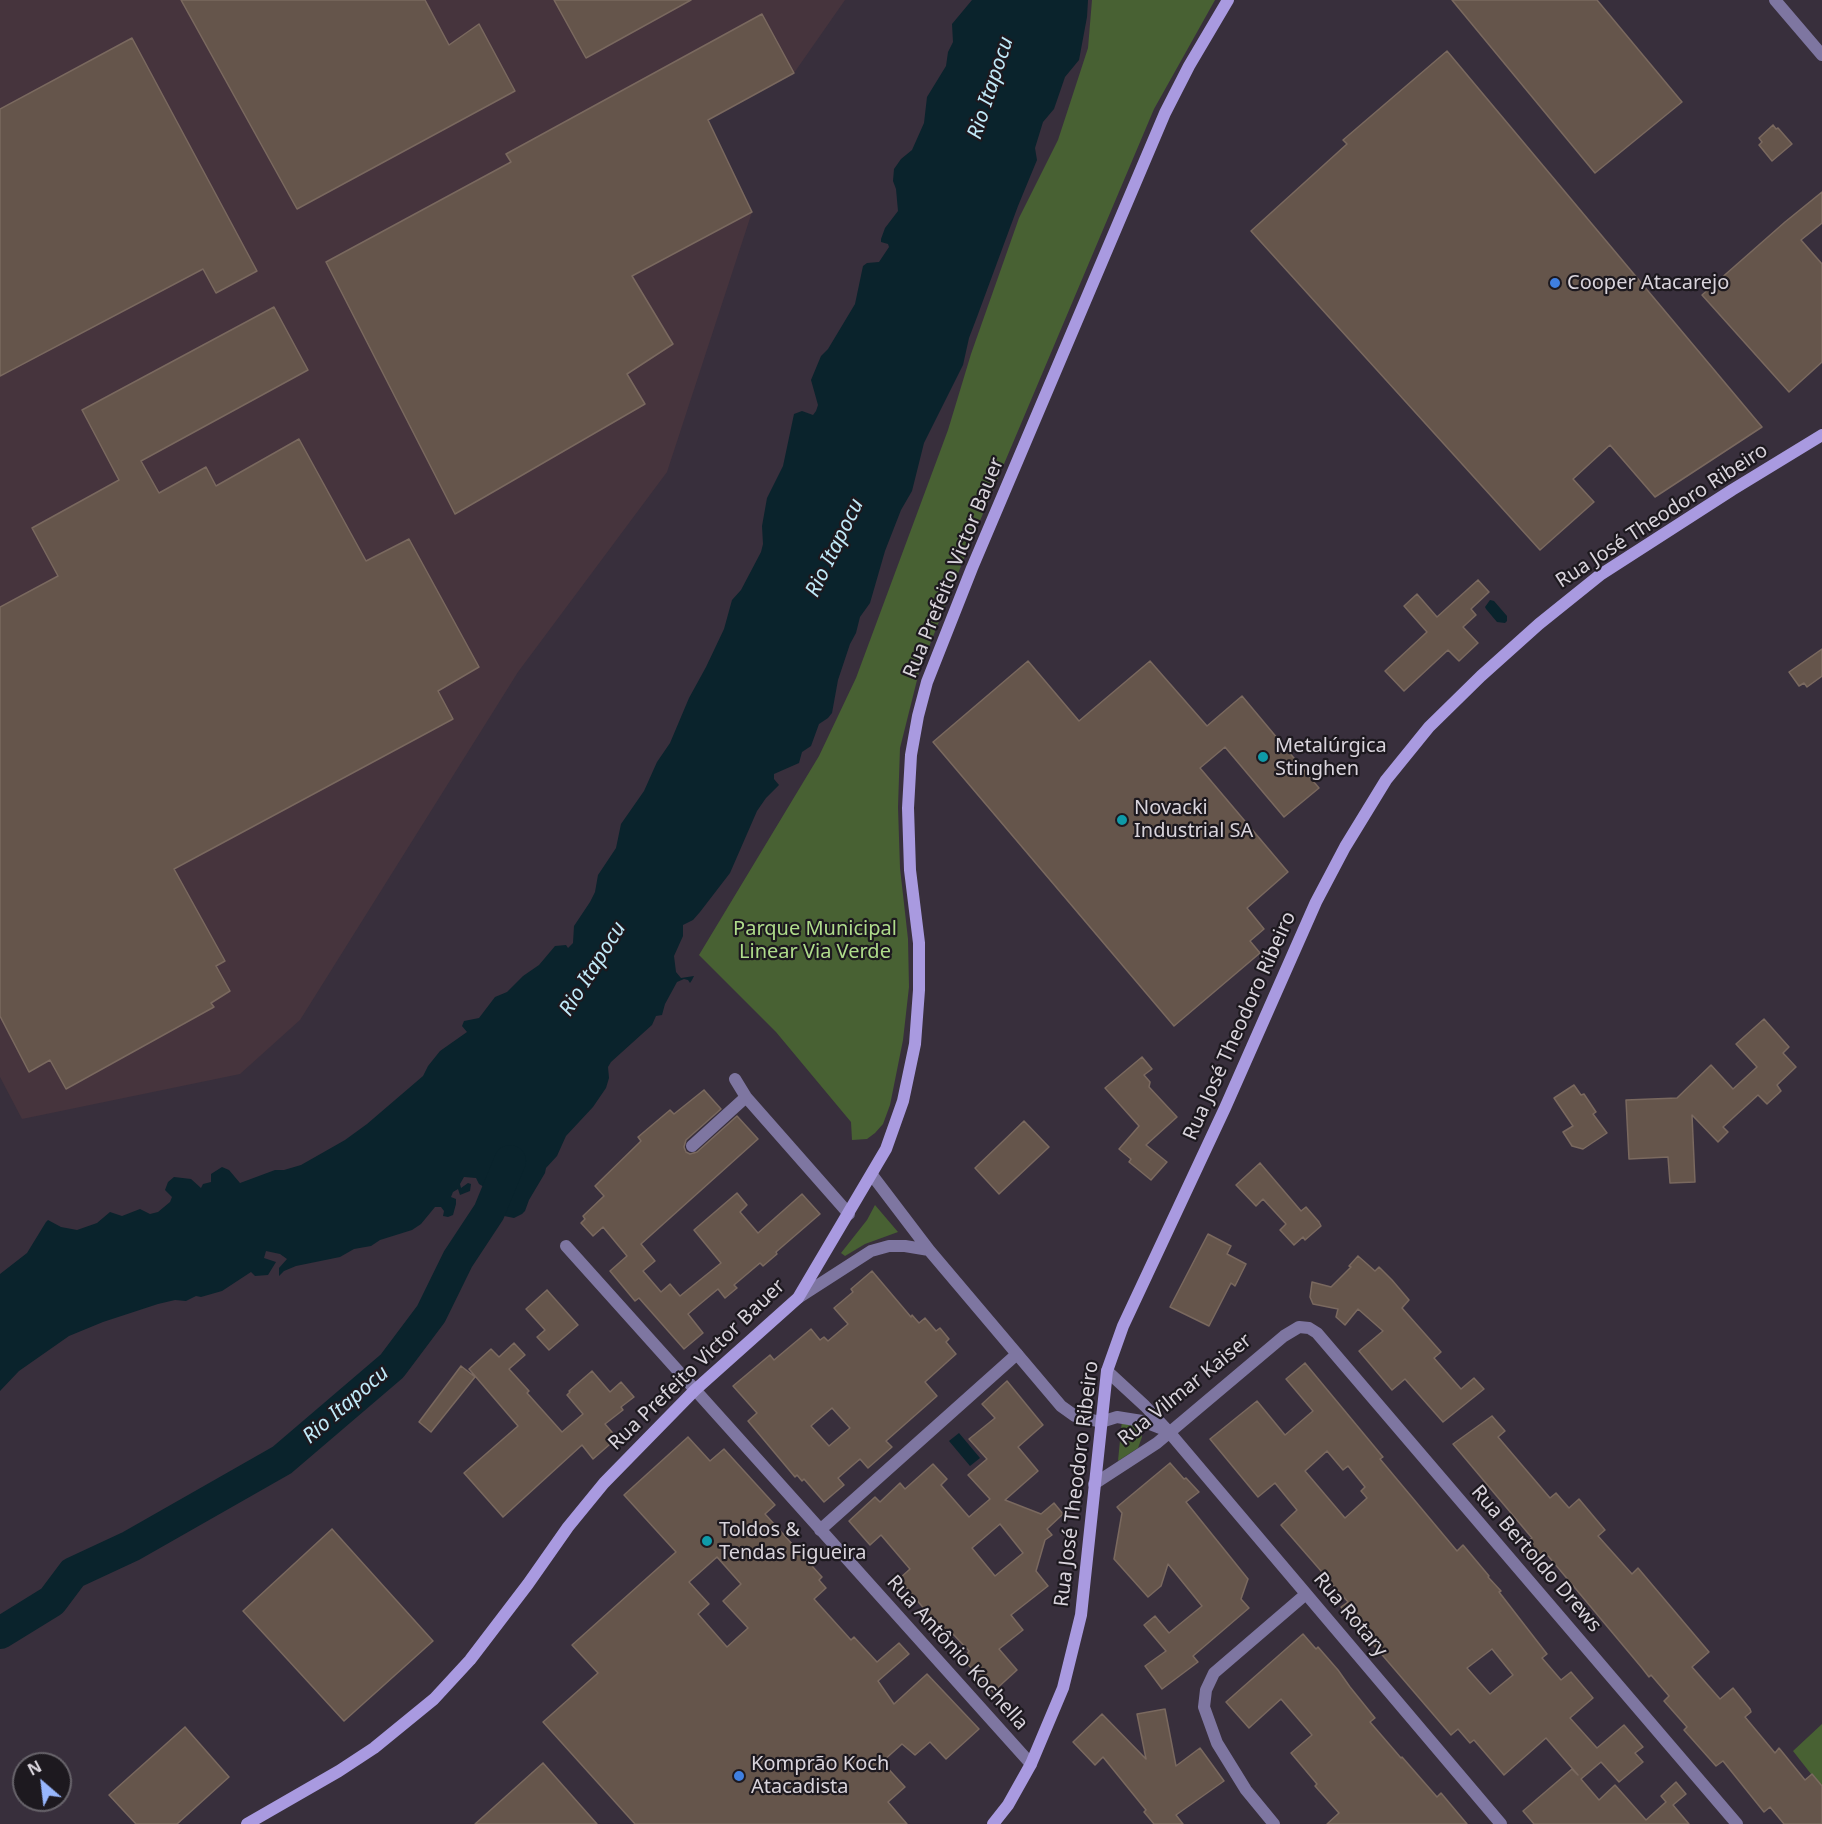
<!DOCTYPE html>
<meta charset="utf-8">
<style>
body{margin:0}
#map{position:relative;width:1822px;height:1824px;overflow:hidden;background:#382f3c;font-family:"Noto Sans",sans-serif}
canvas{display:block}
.north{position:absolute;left:12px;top:1752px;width:60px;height:60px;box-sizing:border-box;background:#1d191f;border:2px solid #68646b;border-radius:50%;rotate:332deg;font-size:16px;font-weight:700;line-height:24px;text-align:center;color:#d9d4dc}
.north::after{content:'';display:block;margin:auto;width:21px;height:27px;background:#97b6fd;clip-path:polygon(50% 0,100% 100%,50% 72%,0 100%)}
</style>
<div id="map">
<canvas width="1822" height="1824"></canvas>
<div class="north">N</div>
</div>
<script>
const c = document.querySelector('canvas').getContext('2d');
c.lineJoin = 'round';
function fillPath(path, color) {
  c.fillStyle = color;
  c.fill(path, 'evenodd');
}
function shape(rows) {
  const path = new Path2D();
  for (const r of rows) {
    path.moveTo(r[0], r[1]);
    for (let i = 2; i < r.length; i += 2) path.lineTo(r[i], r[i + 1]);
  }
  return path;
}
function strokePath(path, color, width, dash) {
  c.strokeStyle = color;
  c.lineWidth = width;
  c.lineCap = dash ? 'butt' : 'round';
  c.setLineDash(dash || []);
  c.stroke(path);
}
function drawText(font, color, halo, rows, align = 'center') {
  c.font = font + ' "Noto Sans",sans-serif';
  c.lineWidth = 4.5;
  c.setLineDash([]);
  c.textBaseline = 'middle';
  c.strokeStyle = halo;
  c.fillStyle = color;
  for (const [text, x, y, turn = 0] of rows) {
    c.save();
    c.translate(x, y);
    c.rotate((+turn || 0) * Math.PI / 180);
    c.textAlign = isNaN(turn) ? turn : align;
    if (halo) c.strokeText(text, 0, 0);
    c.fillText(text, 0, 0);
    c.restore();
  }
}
fillPath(shape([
 [0,0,845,0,794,73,708,120,752,212,667,472,518,672,300,1020,240,1074,22,1119,0,1077]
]), '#46343d');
fillPath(shape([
 [1092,0,1215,0,1154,109,963,561,919,672,900,748,898,807,900,868,908,939,909,987,903,1040,890,1105,883,1124,875,1133,867,1139,852,1140,851,1122,776,1032,699,955,819,756,856,678,948,430,971,354,1019,218,1058,140,1088,48],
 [875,1205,898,1232,865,1244,845,1256,841,1253,867,1220],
 [1122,1420,1131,1423,1141,1433,1142,1437,1138,1448,1118,1461],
 [1822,1724,1822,1788,1793,1751]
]), '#486133');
fillPath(shape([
 [972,0,1088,0,1087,17,1079,60,1065,77,1054,109,1043,122,1035,148,1037,160,1018,206,977,317,969,338,963,365,924,443,912,491,901,510,885,551,870,603,860,617,856,633,850,644,838,680,832,713,828,718,819,724,811,746,802,752,799,763,774,774,774,779,779,785,766,798,757,811,730,873,700,912,693,920,683,925,683,936,674,956,676,972,681,978,694,976,692,980,690,983,688,980,684,979,677,982,665,1004,662,1015,656,1016,652,1025,611,1062,608,1067,609,1078,606,1088,593,1107,566,1136,557,1156,546,1168,545,1173,529,1200,525,1211,522,1214,514,1218,499,1215,489,1190,479,1184,476,1178,464,1177,460,1184,461,1188,468,1183,471,1184,470,1191,460,1195,458,1189,453,1192,451,1197,456,1199,456,1204,453,1215,448,1217,443,1216,444,1211,441,1207,435,1207,421,1224,412,1230,380,1240,371,1246,354,1249,340,1257,296,1266,284,1271,279,1276,279,1268,287,1259,280,1254,266,1251,264,1258,276,1262,268,1275,255,1276,251,1272,222,1291,201,1297,196,1296,186,1301,175,1300,158,1304,103,1322,69,1336,19,1371,0,1391,0,1274,27,1253,46,1222,48,1220,61,1227,77,1230,97,1223,110,1212,122,1216,140,1209,150,1214,158,1212,170,1202,172,1197,165,1190,168,1182,174,1177,191,1179,201,1188,203,1184,211,1182,211,1174,222,1167,229,1170,240,1183,275,1170,284,1170,301,1165,345,1140,367,1124,423,1076,428,1066,440,1051,467,1032,462,1026,464,1021,479,1018,495,997,507,992,523,976,539,965,555,946,566,945,568,948,573,943,574,926,590,902,595,892,598,875,616,848,621,824,644,791,657,762,670,743,689,698,706,667,724,629,732,600,741,590,761,552,763,544,762,526,767,498,783,466,794,414,802,411,813,415,816,411,818,405,811,380,821,356,828,349,855,304,863,266,867,263,879,262,889,247,888,244,881,242,881,239,885,228,898,211,896,189,893,181,894,169,901,159,912,150,924,123,927,97,946,66,948,52,953,42,952,24],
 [1490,600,1494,601,1507,616,1507,621,1505,623,1497,622,1486,609,1485,607],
 [959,1433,980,1458,970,1466,949,1441]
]), '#0a232c');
strokePath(shape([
 [0,1633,52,1601,73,1573,131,1546,282,1460,392,1366,431,1314,458,1259,489,1212,510,1161]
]), '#0a232c', 32);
const building = shape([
 [181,0,425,0,449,45,479,24,515,91,297,209,181,0],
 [554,0,691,0,586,58,554,0],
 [1452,0,1597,0,1682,102,1595,173,1452,0],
 [762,14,794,73,708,120,752,212,632,276,673,344,627,374,645,404,455,514,326,262,511,162,506,154,762,14],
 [132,38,257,271,216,293,203,269,0,376,0,109,132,38],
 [1447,51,1762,427,1655,497,1610,445,1573,479,1594,502,1540,550,1251,231,1347,144,1343,140,1447,51],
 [1773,125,1776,129,1778,128,1792,144,1772,161,1759,145,1762,142,1759,138,1773,125],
 [1822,192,1822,223,1801,240,1822,264,1822,362,1789,392,1702,295,1785,222,1822,192],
 [274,307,308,370,141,461,159,493,206,467,216,486,299,439,366,561,409,539,479,667,438,691,453,719,174,869,225,961,216,966,230,991,211,1003,214,1007,66,1089,50,1060,29,1072,0,1016,0,607,58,576,32,528,119,480,82,410,274,307],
 [1478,580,1489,592,1471,609,1476,615,1463,627,1478,643,1459,661,1448,650,1404,691,1385,671,1427,632,1404,606,1417,594,1437,617,1478,580],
 [1822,649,1822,676,1807,687,1804,683,1799,686,1789,672,1822,649],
 [1028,661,1079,721,1150,661,1207,726,1242,696,1319,788,1284,817,1225,747,1200,768,1288,872,1247,908,1264,929,1250,941,1260,953,1174,1026,933,742,1028,661],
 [1764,1019,1789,1047,1783,1053,1796,1067,1777,1085,1781,1091,1767,1104,1758,1095,1723,1127,1728,1132,1718,1142,1692,1115,1695,1182,1670,1183,1668,1157,1629,1159,1626,1100,1677,1098,1711,1065,1733,1089,1757,1067,1736,1044,1764,1019],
 [1142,1057,1152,1069,1144,1075,1150,1082,1149,1087,1177,1117,1146,1145,1167,1162,1151,1180,1129,1162,1131,1159,1119,1149,1139,1126,1105,1088,1142,1057],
 [1574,1085,1581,1095,1584,1094,1596,1112,1593,1114,1607,1133,1583,1149,1572,1146,1563,1132,1573,1126,1554,1098,1574,1085],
 [704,1090,721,1109,686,1140,684,1147,686,1152,690,1154,697,1152,737,1116,758,1139,641,1244,655,1261,643,1271,661,1292,670,1284,680,1296,721,1263,694,1230,737,1193,747,1205,740,1212,758,1233,802,1194,820,1214,776,1252,777,1254,763,1266,760,1263,734,1285,737,1288,725,1298,718,1289,688,1314,703,1333,684,1349,639,1298,635,1301,610,1271,627,1256,603,1227,593,1236,581,1223,585,1219,583,1216,604,1196,595,1186,641,1141,638,1137,670,1110,674,1114,704,1090],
 [1024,1121,1049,1147,999,1194,975,1168,1024,1121],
 [1260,1163,1301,1211,1306,1207,1319,1222,1321,1226,1305,1240,1303,1237,1294,1245,1280,1230,1286,1224,1263,1199,1256,1206,1236,1185,1260,1163],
 [1208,1234,1231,1246,1227,1254,1246,1264,1235,1286,1231,1283,1209,1326,1170,1307,1208,1234],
 [1358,1256,1375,1271,1379,1267,1392,1280,1409,1300,1402,1308,1441,1352,1434,1358,1461,1389,1474,1378,1484,1389,1443,1422,1405,1379,1392,1390,1359,1351,1383,1331,1358,1309,1345,1325,1336,1317,1338,1309,1313,1304,1310,1297,1312,1282,1331,1287,1351,1267,1349,1266,1358,1256],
 [872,1271,911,1317,912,1315,919,1323,925,1318,936,1331,940,1328,949,1339,946,1342,956,1354,925,1382,937,1396,886,1441,892,1447,868,1468,860,1459,838,1478,844,1485,824,1502,804,1479,802,1481,797,1475,795,1477,748,1421,757,1413,733,1386,770,1355,774,1360,811,1329,820,1340,824,1337,828,1341,848,1324,834,1308,853,1292,851,1289,872,1271],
 [832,1408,850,1428,829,1446,811,1426,832,1408],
 [547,1290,578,1325,549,1350,537,1337,545,1330,526,1309,547,1290],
 [514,1343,525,1355,509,1369,529,1391,527,1393,562,1432,583,1414,567,1395,570,1392,569,1391,592,1371,610,1392,621,1382,634,1397,621,1407,623,1410,605,1424,617,1438,593,1459,582,1445,503,1517,464,1473,518,1426,469,1369,491,1349,499,1357,514,1343],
 [1305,1363,1383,1457,1380,1459,1457,1551,1463,1545,1489,1576,1488,1577,1501,1591,1499,1592,1547,1654,1542,1658,1561,1680,1571,1672,1593,1698,1570,1718,1597,1748,1624,1725,1643,1747,1635,1753,1643,1762,1619,1782,1601,1762,1581,1779,1599,1800,1615,1785,1646,1820,1666,1802,1661,1796,1676,1782,1686,1794,1673,1805,1689,1824,1534,1824,1523,1811,1572,1769,1578,1775,1546,1738,1504,1775,1474,1740,1470,1743,1458,1729,1451,1735,1341,1607,1348,1602,1281,1525,1297,1510,1275,1483,1258,1497,1210,1439,1257,1401,1285,1435,1313,1411,1286,1379,1305,1363],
 [1327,1451,1343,1470,1348,1466,1365,1487,1361,1491,1367,1498,1345,1518,1305,1471,1327,1451],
 [1492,1649,1513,1675,1490,1694,1467,1668,1492,1649],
 [461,1366,475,1377,431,1432,419,1422,461,1366],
 [1007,1381,1043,1425,1018,1447,1038,1471,1005,1500,1041,1514,1054,1503,1063,1514,1047,1529,1052,1535,1045,1540,1036,1571,1048,1586,1011,1615,1023,1630,999,1649,1017,1670,993,1692,965,1661,969,1657,967,1654,969,1651,951,1632,947,1636,899,1579,910,1569,881,1535,870,1545,849,1521,875,1497,880,1502,900,1483,905,1489,933,1464,947,1479,941,1485,969,1517,990,1499,968,1475,987,1459,969,1439,995,1418,982,1404,1007,1381],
 [1000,1524,1023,1553,995,1576,972,1548,1000,1524],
 [1492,1416,1505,1431,1498,1437,1550,1498,1556,1493,1569,1508,1579,1499,1605,1530,1598,1536,1632,1574,1638,1568,1709,1652,1692,1667,1720,1699,1733,1688,1750,1709,1751,1712,1745,1717,1775,1753,1779,1748,1805,1780,1812,1774,1822,1786,1822,1824,1784,1824,1770,1807,1764,1812,1723,1761,1716,1766,1684,1730,1687,1727,1664,1701,1669,1696,1651,1675,1649,1677,1642,1668,1544,1551,1534,1559,1523,1546,1532,1538,1453,1444,1492,1416],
 [688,1437,710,1461,724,1449,775,1505,765,1514,822,1577,819,1580,826,1588,814,1599,851,1640,854,1637,877,1662,899,1643,909,1654,878,1681,894,1704,927,1674,979,1729,946,1759,930,1742,915,1755,902,1744,882,1762,905,1787,888,1802,907,1824,635,1824,543,1722,598,1673,572,1645,676,1552,624,1495,688,1437],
 [717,1557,741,1584,723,1601,748,1628,727,1647,698,1614,709,1604,689,1582,717,1557],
 [1170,1463,1184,1479,1186,1478,1199,1492,1186,1502,1248,1579,1241,1599,1249,1608,1193,1656,1198,1662,1162,1689,1145,1666,1166,1651,1144,1625,1155,1616,1169,1633,1202,1606,1168,1564,1161,1586,1148,1597,1114,1559,1122,1513,1117,1507,1170,1463],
 [332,1529,433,1641,344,1721,243,1611,332,1529],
 [1303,1634,1316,1649,1318,1647,1338,1670,1350,1687,1375,1718,1370,1722,1401,1758,1402,1757,1437,1797,1441,1793,1467,1824,1327,1824,1339,1813,1315,1786,1317,1784,1291,1753,1312,1735,1281,1699,1249,1728,1226,1702,1303,1634],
 [1165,1709,1176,1766,1200,1748,1224,1781,1176,1815,1183,1824,1154,1824,1144,1812,1146,1810,1103,1757,1095,1765,1073,1742,1102,1714,1146,1759,1137,1714,1165,1709],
 [185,1727,229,1777,177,1824,136,1824,109,1795,185,1727],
 [543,1763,597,1824,475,1824,543,1763]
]);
fillPath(building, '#65554b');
strokePath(building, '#7a695f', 1.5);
strokePath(shape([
 [1775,0,1822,55],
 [735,1079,746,1097,849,1214],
 [692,1146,746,1097],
 [566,1246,1031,1764],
 [1107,1371,1145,1406,1169,1432,1501,1824],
 [1101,1422,1117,1417,1142,1421,1165,1430],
 [1094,1484,1157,1443,1284,1336,1299,1327,1309,1328,1317,1333,1737,1824],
 [820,1530,1017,1354],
 [1274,1824,1246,1790,1217,1743,1204,1707,1206,1690,1214,1673,1306,1594]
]), '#7e76a1', 12);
strokePath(shape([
 [872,1175,929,1250,1061,1406,1075,1416,1101,1422],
 [798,1298,871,1251,889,1246,905,1246,929,1250]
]), '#7e76a1', 12);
strokePath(shape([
 [247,1824,339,1771,374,1748,434,1699,470,1660,528,1584,568,1527,604,1483,695,1390,798,1298,886,1149,903,1101,915,1044,919,990,919,943,910,870,908,808,911,755,918,716,927,682,972,568,1165,113,1189,66,1228,0],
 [993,1824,1008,1805,1031,1764,1063,1688,1081,1615,1107,1371,1123,1326,1225,1108,1316,902,1345,847,1386,780,1429,727,1481,676,1539,624,1600,575,1732,490,1822,435]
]), '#a99ae0', 12);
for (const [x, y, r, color] of [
 [1555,283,6,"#3f7fe0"],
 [1263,757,6,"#0f9aa8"],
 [1122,820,6,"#0f9aa8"],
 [707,1541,6,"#0f9aa8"],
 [739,1776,6,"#3f7fe0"]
]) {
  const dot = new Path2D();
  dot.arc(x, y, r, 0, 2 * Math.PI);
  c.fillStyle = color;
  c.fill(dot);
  strokePath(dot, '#1d191f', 2);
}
drawText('20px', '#d9d4dc', '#1d191f', [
 ["Cooper Atacarejo",1567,283],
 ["Metalúrgica",1275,746],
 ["Stinghen",1275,769],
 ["Novacki",1134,808],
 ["Industrial SA",1134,831],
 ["Toldos &",719,1530],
 ["Tendas Figueira",719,1553],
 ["Komprão Koch",751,1764],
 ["Atacadista",751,1787]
], 'left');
drawText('20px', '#d9d4dc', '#1d191f', [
 ["Rua José Theodoro Ribeiro",1662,516,-33],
 ["Rua Prefeito Victor Bauer",954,568,-68],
 ["Rua José Theodoro Ribeiro",1240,1026,-66],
 ["Rua Prefeito Victor Bauer",697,1365,-44],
 ["Rua Vilmar Kaiser",1185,1390,-39],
 ["Rua José Theodoro Ribeiro",1077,1484,-83],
 ["Rua Bertoldo Drews",1536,1559,49],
 ["Rua Rotary",1350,1615,50],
 ["Rua Antônio Kochella",957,1653,48]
]);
drawText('20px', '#afdc8b', '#1d191f', [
 ["Parque Municipal",815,929],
 ["Linear Via Verde",815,952]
]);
drawText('italic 21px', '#c1eaf9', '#1d191f', [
 ["Rio Itapocu",991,88,-72],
 ["Rio Itapocu",835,548,-64],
 ["Rio Itapocu",593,969,-58],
 ["Rio Itapocu",346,1405,-41]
]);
</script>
